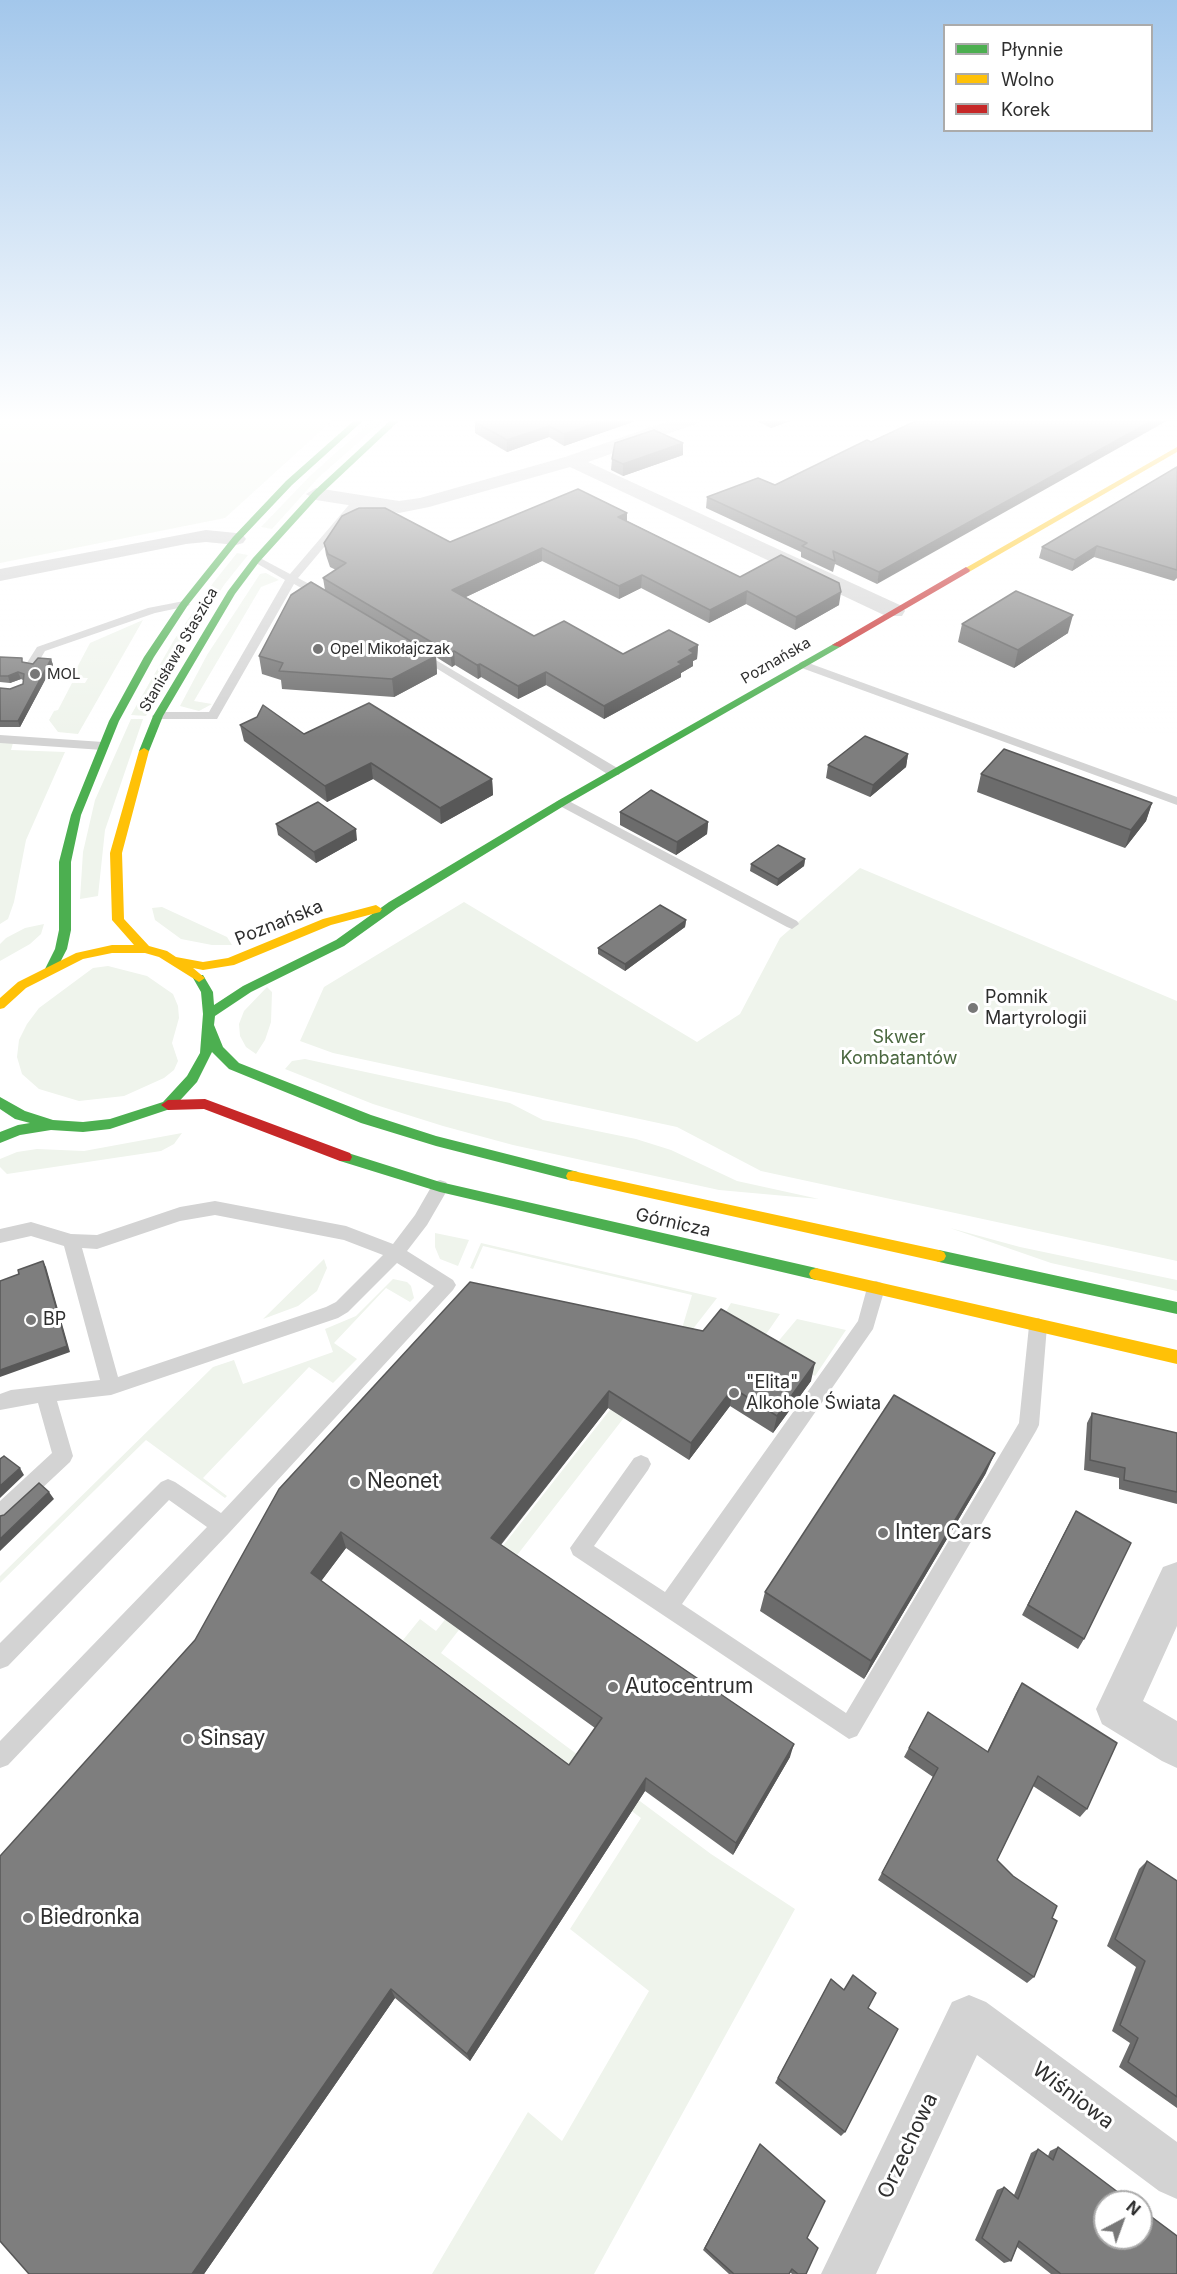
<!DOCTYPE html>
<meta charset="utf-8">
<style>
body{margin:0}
#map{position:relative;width:1177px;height:2274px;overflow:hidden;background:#fff;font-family:Inter,sans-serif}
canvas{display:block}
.legend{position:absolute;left:943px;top:24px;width:210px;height:108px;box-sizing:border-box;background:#fff;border:2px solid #ababab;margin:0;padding:8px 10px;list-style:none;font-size:18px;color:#2e2e2e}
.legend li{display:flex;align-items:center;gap:12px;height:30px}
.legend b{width:30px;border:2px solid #ababab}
.north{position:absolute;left:1093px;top:2190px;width:60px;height:60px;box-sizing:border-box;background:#fff;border:2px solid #ababab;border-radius:50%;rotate:41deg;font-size:16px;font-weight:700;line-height:24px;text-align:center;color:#2e2e2e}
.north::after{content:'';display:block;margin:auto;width:21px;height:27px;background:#777;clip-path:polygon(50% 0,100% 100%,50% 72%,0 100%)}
</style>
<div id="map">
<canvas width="1177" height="2274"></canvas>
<ul class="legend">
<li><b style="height:8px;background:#4caf50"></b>Płynnie</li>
<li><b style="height:8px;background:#ffc107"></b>Wolno</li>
<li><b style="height:8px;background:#c62828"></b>Korek</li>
</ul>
<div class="north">N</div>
</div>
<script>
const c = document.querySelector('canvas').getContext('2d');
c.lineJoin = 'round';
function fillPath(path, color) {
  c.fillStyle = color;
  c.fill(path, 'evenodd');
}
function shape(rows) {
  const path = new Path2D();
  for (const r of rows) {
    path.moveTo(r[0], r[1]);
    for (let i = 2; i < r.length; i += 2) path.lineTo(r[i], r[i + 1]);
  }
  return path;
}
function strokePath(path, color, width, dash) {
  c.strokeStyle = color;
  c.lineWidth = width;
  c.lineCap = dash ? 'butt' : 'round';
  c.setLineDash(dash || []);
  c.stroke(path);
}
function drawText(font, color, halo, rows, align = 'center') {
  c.font = font + ' Inter,sans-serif';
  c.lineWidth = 6;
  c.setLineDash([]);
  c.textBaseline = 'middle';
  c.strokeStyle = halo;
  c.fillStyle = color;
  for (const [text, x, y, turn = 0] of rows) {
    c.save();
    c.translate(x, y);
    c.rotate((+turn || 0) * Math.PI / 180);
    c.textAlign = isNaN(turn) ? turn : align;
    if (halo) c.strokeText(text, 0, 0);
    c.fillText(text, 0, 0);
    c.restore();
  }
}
fillPath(shape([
 [0,418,335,418,225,518,0,563],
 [375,418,386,418,318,478,272,529,261,527,311,475],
 [237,553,248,555,224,585,184,646,146,716,131,715,174,640,213,583],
 [266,573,279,580,261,587,194,701,212,704,199,711,180,706,207,655,260,574],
 [143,620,78,734,58,732,49,720,54,711,58,710,72,683,85,683,88,678,72,677,90,643],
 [131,719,143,719,105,830,98,896,80,899,83,852,95,800],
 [0,743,13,743,11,750,65,752,26,840,14,902,8,919,0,924],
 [860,868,1177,1001,1177,1261,761,1171,677,1127,333,1053,300,1041,324,987,464,902,697,1042,740,1014,780,938],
 [162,907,227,937,232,945,212,945,181,939,155,920,152,908],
 [44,924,41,934,30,944,0,961,0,944,6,938,25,928],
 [108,966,147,976,173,994,178,1006,179,1018,172,1043,178,1061,174,1070,164,1078,124,1096,79,1101,39,1089,22,1074,17,1057,19,1040,27,1024,39,1008,93,968],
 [267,987,272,992,271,1022,265,1040,256,1054,246,1047,240,1036,239,1024,244,1011],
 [305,1059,510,1103,543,1120,636,1139,671,1150,737,1181,819,1199,719,1190,513,1145,443,1126,373,1104,285,1069,292,1061],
 [182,1133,174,1144,161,1151,7,1174,0,1167,0,1159,17,1152,37,1149,84,1151],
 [950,1228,1020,1247,1177,1280,1177,1291,1051,1263],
 [435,1233,469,1240,458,1266,440,1259,435,1247],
 [481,1243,717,1298,441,1653,711,1854,795,1909,594,2274,432,2274,528,2112,562,2141,649,1991,570,1929,641,1818,403,1640,420,1619,436,1631,657,1350,677,1345,692,1295,483,1246,473,1269,470,1268],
 [324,1259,327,1268,317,1291,298,1306,263,1319],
 [393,1279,407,1282,411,1286,414,1298,410,1302,386,1288,334,1343,357,1359,333,1383,309,1367,203,1478,227,1496,225,1498,146,1440,0,1583,0,1576,213,1367,234,1360,243,1384,333,1352,325,1329,356,1316],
 [731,1303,780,1314,760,1343,720,1322],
 [797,1319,846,1330,815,1376,771,1350]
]), '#eff4ec');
fillPath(shape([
 [354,499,363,501,298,578,328,594,328,598,320,598,294,584,217,719,154,719,152,716,158,712,209,712,285,580,251,560,260,558,290,574,354,499],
 [184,601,190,604,188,606,155,613,45,651,35,668,25,666,37,647,148,608,184,601],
 [419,650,619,769,620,772,619,775,609,775,415,655,413,653,419,650],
 [803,661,1177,797,1177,805,799,667,799,663,803,661],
 [0,735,103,742,109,746,103,750,0,743,0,735],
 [563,798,797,921,799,924,792,929,787,927,558,805,556,802,563,798],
 [440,1180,446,1182,449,1187,427,1225,407,1251,453,1280,456,1285,453,1290,229,1533,8,1765,0,1768,0,1741,207,1527,169,1500,8,1666,0,1669,0,1643,161,1482,168,1479,175,1482,221,1513,434,1286,397,1263,348,1312,338,1318,111,1395,57,1401,73,1456,70,1462,7,1521,0,1523,0,1501,52,1453,38,1403,0,1410,0,1394,11,1390,100,1380,64,1246,31,1236,0,1243,0,1229,31,1222,71,1234,97,1235,180,1207,215,1201,346,1226,393,1244,415,1215,434,1182,440,1180],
 [215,1215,344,1240,383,1255,336,1302,326,1307,118,1377,82,1248,97,1249,180,1221,215,1215],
 [876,1281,882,1283,885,1288,873,1329,682,1604,846,1713,1019,1423,1029,1326,1031,1321,1038,1318,1045,1321,1047,1326,1039,1425,1036,1431,857,1736,849,1739,573,1555,570,1548,634,1458,641,1455,648,1458,651,1464,648,1470,594,1546,665,1592,858,1321,867,1288,870,1283,876,1281]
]), '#d3d3d3');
fillPath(shape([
 [677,418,704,418,701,422,588,462,902,606,905,611,902,616,886,616,570,467,429,507,399,513,316,500,306,494,316,488,399,501,420,498,565,457,677,418],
 [206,530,236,533,243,535,246,539,243,543,236,545,206,542,186,544,0,581,0,569,206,530],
 [1177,1562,1177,1626,1143,1701,1177,1721,1177,1768,1162,1761,1102,1724,1096,1709,1163,1567,1177,1562],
 [969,1995,986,2002,1177,2142,1177,2199,1159,2191,977,2055,876,2274,821,2274,952,2002,969,1995]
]), '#d3d3d3');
fillPath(shape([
 [357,418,366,418,292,485,239,541,188,605,154,657,119,721,81,815,71,862,71,930,67,949,55,972,47,972,45,969,55,949,59,930,59,862,71,815,109,721,144,657,181,602,233,537,286,481,357,418],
 [393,418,402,418,319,496,259,562,235,594,163,716,149,751,144,754,140,753,139,751,153,716,228,591,253,558,313,492,393,418],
 [837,642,842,645,840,647,567,804,397,908,344,946,251,992,215,1016,214,1025,223,1047,239,1063,371,1115,436,1136,578,1172,580,1176,578,1180,573,1181,436,1146,361,1123,229,1069,212,1052,197,1082,173,1108,110,1129,83,1132,51,1130,20,1135,0,1143,0,1132,18,1125,30,1123,15,1119,0,1109,0,1097,25,1111,53,1120,83,1122,110,1119,163,1102,187,1076,200,1053,203,1014,201,992,193,978,195,975,203,975,213,992,214,1005,243,986,336,940,389,902,559,800,837,642],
 [345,1152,440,1182,816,1268,821,1270,823,1274,821,1278,816,1280,440,1192,340,1161,338,1157,340,1153,345,1152],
 [939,1250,1177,1302,1177,1314,939,1262,934,1260,932,1256,934,1252,939,1250]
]), '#4caf50');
fillPath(shape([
 [1177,447,1177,452,969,572,962,570,1177,447],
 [144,748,149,751,122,853,124,919,149,946,167,951,176,957,203,962,228,958,323,919,376,905,382,909,380,912,331,925,234,965,203,970,193,968,205,978,199,982,159,957,145,953,112,953,83,959,26,988,4,1008,0,1009,0,998,18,982,76,953,112,945,134,945,112,920,110,853,139,751,144,748],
 [573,1171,939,1250,944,1252,946,1256,944,1260,939,1262,573,1181,568,1180,566,1176,568,1172,573,1171],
 [816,1268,1177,1350,1177,1364,816,1280,811,1278,809,1274,811,1270,816,1268]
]), '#ffc107');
fillPath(shape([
 [966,567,970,570,969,572,840,647,832,645,966,567],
 [205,1099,350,1153,352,1157,350,1161,340,1161,204,1109,168,1110,161,1105,168,1100,205,1099]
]), '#c62828');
fillPath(shape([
 [644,418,564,446,549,437,507,452,475,433,475,422],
 [751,418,799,418,771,428],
 [922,418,877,584,835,564,833,572,801,557,801,552,706,508,707,497,775,485],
 [683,455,623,476,611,470,612,459],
 [1177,467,1177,578,1174,581,1094,557,1072,571,1039,558,1042,547],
 [627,521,740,577,839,605,795,630,746,604,709,623,641,588,619,599,542,561,466,597,534,636,623,654,698,645,697,659,693,661,693,666,681,673,681,677,604,719,546,685,518,699,481,677,478,679,455,665,452,667,436,657,437,674,394,697,282,689,281,680,262,674,259,656,325,590,323,578,336,570,330,567,326,555,324,543,450,542],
 [962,624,1068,633,1014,668,958,642],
 [0,657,33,664,51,659,53,665,20,727,0,727,0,688,10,689,23,684,23,680,21,679,10,683,0,682],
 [240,725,304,734,492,779,493,795,441,824,373,779,327,802,244,741],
 [908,754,906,767,870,797,826,778,828,765],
 [981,774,1152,803,1146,821,1125,848,977,792],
 [620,812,708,822,707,834,676,855,620,825],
 [276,824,357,840,316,863,278,835],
 [805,859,804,866,777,886,750,871,751,864],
 [686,920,685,927,625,971,598,954,598,948],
 [470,1282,811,1381,773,1433,730,1406,689,1460,608,1408,501,1545,790,1757,733,1855,645,1791,470,2061,395,1998,204,2274,29,2274,195,1640],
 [346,1548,595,1728,569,1765,321,1581],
 [1092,1413,1177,1433,1177,1504,1119,1489,1119,1478,1084,1470,1087,1423],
 [986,1473,864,1679,760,1611,765,1592],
 [1070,1522,1084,1639,1078,1649,1022,1615],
 [1022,1683,1087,1809,1080,1817,1033,1786,997,1860,1052,1918,1034,1977,1027,1983,878,1880,933,1777,904,1757,928,1712,987,1752,1016,1693],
 [1147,1861,1177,1881,1177,2108,1119,2067,1130,2043,1112,2031,1136,1967,1107,1946,1139,1869],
 [853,1975,868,2008,845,2132,841,2136,775,2083,831,1979,844,1990],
 [760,2144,807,2238,806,2274,792,2274,790,2272,789,2274,729,2274,703,2250],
 [1058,2147,1177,2274,1051,2274,1017,2247,1011,2261,1004,2263,975,2240,997,2190,1004,2187,1014,2195,1031,2153,1038,2149,1048,2156,1050,2151]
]), '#6c6c6c');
fillPath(shape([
 [611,418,644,418,564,446,564,434],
 [772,418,799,418,771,428],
 [1157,418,1172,418,877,584,879,572],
 [549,426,549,437,507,452,507,440],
 [683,443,683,455,623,476,623,464],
 [627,513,627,525,618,517],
 [1097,546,1094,557,1072,571,1075,560],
 [542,548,542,561,453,603,452,590],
 [642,575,641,588,619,599,619,586],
 [747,591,746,604,709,623,710,610],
 [841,592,839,605,795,630,796,617],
 [1073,615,1068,633,1014,668,1018,650],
 [698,645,697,659,693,661,693,666,681,673,681,677,604,719,604,706,678,662,689,650],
 [454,651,455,665,452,667,450,653],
 [436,656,437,674,394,697,392,679],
 [51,659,53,665,20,727,18,721],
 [480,664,481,677,478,679,477,665],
 [18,672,21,679,10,683,8,676],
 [546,672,546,685,518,699,518,686],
 [908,754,906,767,870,797,873,785],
 [371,763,373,779,327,802,325,786],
 [492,779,493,795,441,824,440,808],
 [1152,803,1146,821,1125,848,1131,830],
 [708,822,707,834,676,855,677,842],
 [356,829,357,840,316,863,314,852],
 [805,859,804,866,777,886,778,879],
 [686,920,685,927,625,971,625,964],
 [43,1261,46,1267,70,1352,0,1377,0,1370],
 [815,1363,811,1381,773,1433,777,1416],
 [733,1388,730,1406,689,1460,691,1443],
 [609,1391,608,1408,493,1554,491,1538],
 [995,1453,986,1473,864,1679,871,1661],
 [20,1468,24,1475,0,1498,0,1486],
 [49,1492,54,1499,0,1551,0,1539],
 [341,1532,346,1548,316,1588,311,1573],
 [794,1744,790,1757,733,1855,736,1843],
 [646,1778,645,1791,470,2061,467,2054],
 [391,1989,395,1998,204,2274,192,2274]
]), '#585858');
const building = shape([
 [485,418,611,418,564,434,549,426,507,440,475,422,485,418],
 [922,418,1157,418,879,572,833,551,835,561,802,546,807,543,707,497,758,478,775,485,867,440,871,442,922,418],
 [654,430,683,443,623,464,612,459,615,443,654,430],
 [1177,467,1177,570,1097,546,1075,560,1042,547,1177,467],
 [578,489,627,513,618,517,740,577,781,555,839,583,841,592,796,617,747,591,710,610,642,575,619,586,542,548,452,590,534,636,564,621,623,654,669,630,698,645,689,650,694,653,678,662,682,664,604,706,546,672,518,686,480,664,477,665,454,651,450,653,323,578,346,563,328,554,324,543,342,516,359,508,385,508,450,542,578,489],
 [311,582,436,656,392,679,279,671,283,663,259,656,291,595,311,582],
 [1016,591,1073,615,1018,650,962,624,1016,591],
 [0,657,22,658,22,662,33,664,38,658,51,659,18,721,0,721,0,688,10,689,23,684,24,674,18,672,8,676,0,676,0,657],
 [369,703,492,779,440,808,371,763,325,786,240,725,257,717,263,705,304,734,369,703],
 [865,736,908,754,873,785,828,765,865,736],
 [1004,749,1152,803,1131,830,981,774,1004,749],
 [651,790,708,822,677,842,620,812,651,790],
 [318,802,356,829,314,852,276,824,318,802],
 [778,845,805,859,778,879,751,864,778,845],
 [660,905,686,920,625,964,598,948,660,905],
 [43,1261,67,1346,0,1370,0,1281,19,1274,18,1270,43,1261],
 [470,1282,703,1331,721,1309,815,1363,777,1416,733,1388,691,1443,609,1391,491,1538,794,1744,736,1843,646,1778,467,2054,391,1989,192,2274,29,2274,0,2241,0,1856,195,1640,279,1489,470,1282],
 [341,1532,602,1718,569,1765,311,1573,341,1532],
 [894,1395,995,1453,871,1661,765,1592,894,1395],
 [1092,1413,1177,1433,1177,1492,1124,1480,1125,1468,1090,1460,1092,1413],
 [4,1456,20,1468,0,1486,0,1459,4,1456],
 [39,1483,49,1492,0,1539,0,1516,4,1515,39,1483],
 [1076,1511,1131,1543,1084,1639,1028,1605,1076,1511],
 [1022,1683,1117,1743,1087,1809,1038,1776,997,1860,1013,1876,1057,1906,1052,1918,1057,1921,1034,1977,882,1873,938,1768,909,1748,928,1712,988,1752,1022,1683],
 [1147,1861,1177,1881,1177,2097,1128,2062,1138,2038,1120,2025,1145,1961,1115,1939,1147,1861],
 [853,1975,876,1993,868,2008,898,2029,845,2132,778,2078,831,1979,844,1990,853,1975],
 [760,2144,825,2201,807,2238,818,2248,806,2274,798,2274,792,2269,789,2274,734,2274,705,2248,760,2144],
 [1058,2147,1131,2202,1105,2202,1105,2238,1141,2238,1141,2209,1177,2236,1177,2274,1061,2274,1019,2241,1011,2261,982,2238,1004,2187,1018,2199,1038,2149,1053,2160,1058,2147]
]);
fillPath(building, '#7e7e7e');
strokePath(building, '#585858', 1.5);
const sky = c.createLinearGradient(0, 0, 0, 737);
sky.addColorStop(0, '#a3c7eb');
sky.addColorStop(0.57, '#fff');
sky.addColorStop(1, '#ffffff00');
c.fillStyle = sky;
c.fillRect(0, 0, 1177, 737);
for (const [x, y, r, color] of [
 [318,649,6,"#777"],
 [35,674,6,"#777"],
 [973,1008,6,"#777"],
 [31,1320,6,"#777"],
 [734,1393,6,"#777"],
 [355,1482,6,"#777"],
 [883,1533,6,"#777"],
 [613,1687,6,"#777"],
 [188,1739,6,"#777"],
 [28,1918,6,"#777"]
]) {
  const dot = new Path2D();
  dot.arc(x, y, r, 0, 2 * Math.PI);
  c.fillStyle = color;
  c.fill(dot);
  strokePath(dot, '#fff', 2);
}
drawText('15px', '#2e2e2e', '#fff', [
 ["Opel Mikołajczak",330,649],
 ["MOL",47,674]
], 'left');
drawText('15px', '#2e2e2e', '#fff', [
 ["Stanisława Staszica",179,650,-60],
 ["Poznańska",776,661,-30]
]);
drawText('18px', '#2e2e2e', '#fff', [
 ["Poznańska",279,923,-22],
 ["Górnicza",673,1223,13]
]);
drawText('18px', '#2e2e2e', '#fff', [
 ["Pomnik",985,998],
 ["Martyrologii",985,1019],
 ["BP",43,1320],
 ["\"Elita\"",746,1383],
 ["Alkohole Świata",746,1404]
], 'left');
drawText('18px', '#4a673f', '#fff', [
 ["Skwer",899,1038],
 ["Kombatantów",899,1059]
]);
drawText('21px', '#2e2e2e', '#fff', [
 ["Neonet",367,1482],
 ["Inter Cars",895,1533],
 ["Autocentrum",625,1687],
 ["Sinsay",200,1739],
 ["Biedronka",40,1918]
], 'left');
drawText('21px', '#2e2e2e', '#fff', [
 ["Wiśniowa",1073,2096,37],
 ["Orzechowa",908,2146,-65]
]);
</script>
